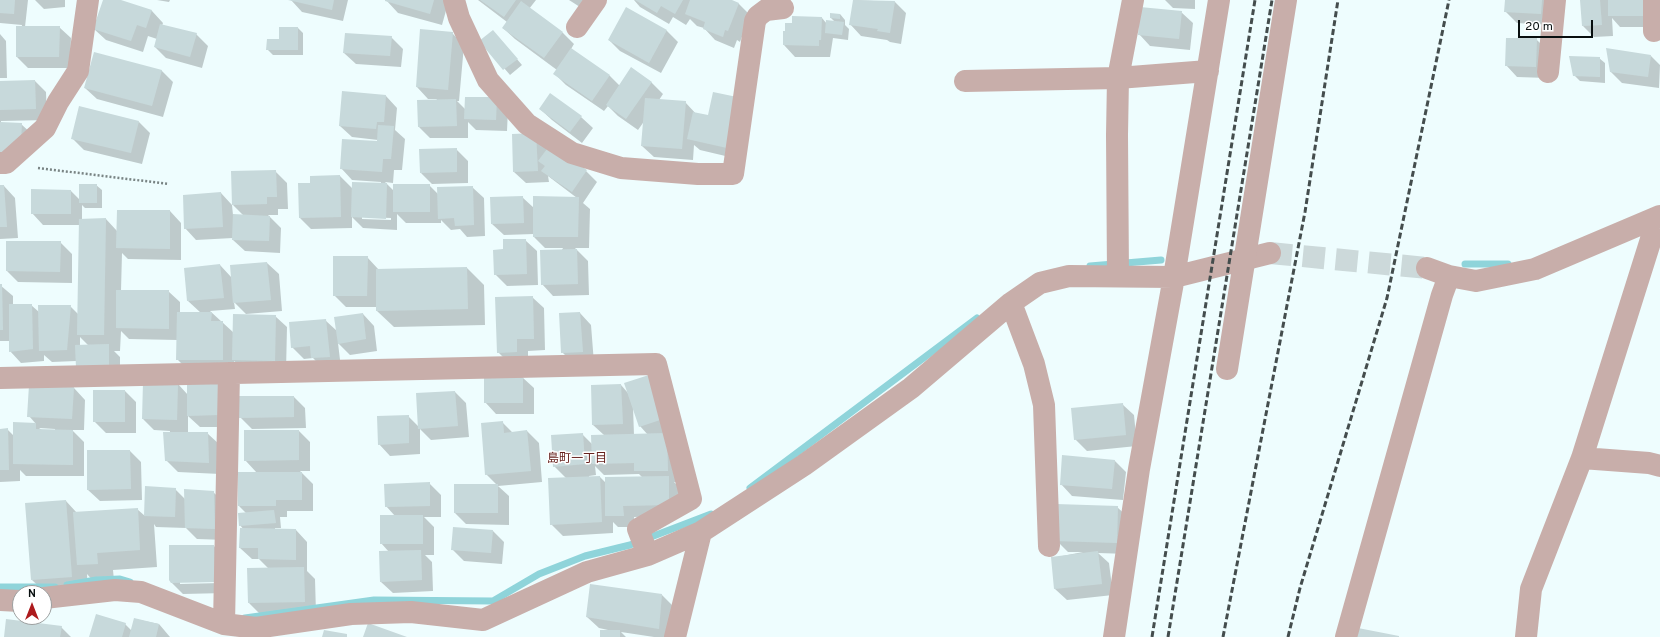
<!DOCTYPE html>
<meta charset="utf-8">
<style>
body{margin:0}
#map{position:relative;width:1660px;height:637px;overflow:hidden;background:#eefdfe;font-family:Overpass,sans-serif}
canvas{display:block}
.north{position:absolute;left:12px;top:585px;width:40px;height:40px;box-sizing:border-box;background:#fff;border:1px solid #9c9f9f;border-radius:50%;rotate:0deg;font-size:11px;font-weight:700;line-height:16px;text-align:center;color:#080f0f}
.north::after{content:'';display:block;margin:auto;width:14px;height:18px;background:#ad1a1d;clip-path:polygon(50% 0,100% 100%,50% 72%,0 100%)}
.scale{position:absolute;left:1518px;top:20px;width:75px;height:18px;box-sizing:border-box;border:2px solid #080f0f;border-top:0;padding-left:5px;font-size:12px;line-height:14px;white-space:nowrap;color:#080f0f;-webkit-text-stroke:3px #fff;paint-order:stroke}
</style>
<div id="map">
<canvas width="1660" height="637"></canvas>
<div class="north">N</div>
<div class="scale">20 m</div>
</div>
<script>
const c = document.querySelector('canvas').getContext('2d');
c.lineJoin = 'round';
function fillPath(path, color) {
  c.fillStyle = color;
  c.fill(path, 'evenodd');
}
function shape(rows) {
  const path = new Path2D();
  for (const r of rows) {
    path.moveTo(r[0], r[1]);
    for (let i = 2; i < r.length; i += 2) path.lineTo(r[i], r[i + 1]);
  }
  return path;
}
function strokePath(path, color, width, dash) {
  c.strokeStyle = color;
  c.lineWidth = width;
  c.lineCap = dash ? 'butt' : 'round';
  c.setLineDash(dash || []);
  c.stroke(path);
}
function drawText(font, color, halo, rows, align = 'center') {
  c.font = font + ' Overpass,"Noto Sans JP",sans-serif';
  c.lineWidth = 3;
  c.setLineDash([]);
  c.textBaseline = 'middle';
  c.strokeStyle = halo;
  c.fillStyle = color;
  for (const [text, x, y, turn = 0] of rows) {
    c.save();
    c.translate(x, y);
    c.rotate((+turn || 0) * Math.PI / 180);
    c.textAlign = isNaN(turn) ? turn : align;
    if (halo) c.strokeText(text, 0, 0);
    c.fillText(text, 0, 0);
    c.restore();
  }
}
fillPath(shape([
 [0,0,28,0,25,27,59,27,71,38,70,68,28,68,17,57,22,25,0,23],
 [35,0,65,0,65,7,44,9],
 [104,0,118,0,152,11,163,23,162,26,196,34,208,46,202,68,166,58,155,47,157,39,148,36,143,52,106,40,94,29],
 [157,0,170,0,169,2],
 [291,0,348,0,343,21,302,12],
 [386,0,449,0,442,25,398,13],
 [478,0,536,0,529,9,563,33,574,44,571,49,610,76,620,86,651,82,663,94,659,100,685,102,738,159,700,150,694,145,693,160,654,157,642,146,645,120,638,130,618,116,608,106,604,111,566,85,555,74,557,70,515,39,503,28,507,22],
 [569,0,604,0,594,16],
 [634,0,730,0,739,4,750,15,740,42,737,40,734,48,715,40,704,28,697,26,690,19,686,25,673,17,669,24,640,7],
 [854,0,895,2,906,13,901,44,890,42,887,40,861,36,850,24],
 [1162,0,1195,0,1195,9,1173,8,1165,0],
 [1506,0,1553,0,1552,25,1517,23,1505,11],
 [1581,0,1655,0,1655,27,1620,27,1612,18,1613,36,1594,37,1583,26],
 [626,9,667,31,678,42,661,73,620,51,609,40],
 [1181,12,1193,23,1190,50,1150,46,1139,34],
 [831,14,840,14,845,20,845,25,849,29,848,40,833,38,830,57,795,57,784,45,784,32,822,18,827,24,835,22,831,18],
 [298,28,303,33,303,55,273,55,267,49],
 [493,31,522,65,510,75,481,41],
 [452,33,464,45,459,101,457,101,465,109,466,98,508,109,507,131,476,130,468,122,468,138,430,138,419,127,437,99,428,99,417,87],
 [0,34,6,41,7,78,0,78],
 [391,37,403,49,401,67,356,64,344,53],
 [1536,39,1548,51,1547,78,1517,77,1506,65],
 [1651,56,1660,65,1659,88,1622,83,1611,72],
 [1599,58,1605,63,1605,83,1580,81,1574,75],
 [161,70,173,82,163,117,97,99,85,88],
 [35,81,46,92,47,120,1,121,1,123,21,124,33,135,0,163,0,82],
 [343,92,386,96,397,108,395,130,405,139,402,170,394,170,393,183,385,182,394,191,429,185,439,195,472,187,484,198,485,236,467,237,460,229,451,230,441,220,441,223,406,223,397,214,397,230,363,228,352,217,352,228,311,229,300,218,311,184,340,176,353,189,381,184,381,182,352,180,341,168,378,142,378,140,352,137,340,126],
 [362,217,391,218,391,220,362,219],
 [540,109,581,117,593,128,582,143,552,120],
 [139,122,150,133,142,164,84,150,72,138],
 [535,134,586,171,597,182,583,203,590,209,589,248,575,248,588,261,589,295,553,296,542,284,563,248,545,248,534,237,534,234,504,235,492,224,522,197,534,208,577,198,548,176,549,182,526,183,514,172],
 [456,149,468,161,468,183,432,184,421,173],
 [275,171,287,183,288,209,278,209,278,215,268,215,281,228,280,253,245,251,233,240,233,238,196,240,185,228,221,193,232,205,233,215,244,216,233,205],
 [96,185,102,190,102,208,85,208,82,205,82,220,106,219,117,231,170,211,181,223,181,260,128,259,122,253,121,291,168,291,180,302,180,313,201,313,188,301,220,265,232,278,267,263,279,274,282,311,246,314,234,302,235,309,210,311,234,333,275,316,287,327,286,372,245,371,234,361,234,371,189,371,177,359,177,340,129,339,121,331,120,351,114,351,120,357,120,378,76,361,52,362,44,355,44,361,21,363,10,351,10,341,0,341,0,285,13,296,13,305,31,305,39,312,70,306,78,314,80,225,43,225,32,213,71,191,80,200],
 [80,337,89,346,80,346],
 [0,186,4,186,15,198,18,238,0,239],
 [525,240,537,251,538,285,507,286,495,274,504,250],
 [60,242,72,254,72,283,18,282,7,271],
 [367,257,379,270,467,268,484,285,485,325,394,327,377,311,377,307,346,307,334,295],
 [532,297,544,308,545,350,528,351,528,363,510,364,498,352],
 [580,313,591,325,594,363,574,364,562,352],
 [363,314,374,326,377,351,350,355,338,343,341,368,324,369,313,358,304,359,292,347,325,320,337,331],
 [651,375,679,482,674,482,680,488,680,516,634,517,635,527,618,527,613,522,613,533,563,536,551,524,566,478,554,466,582,434,592,444,604,435,593,425,621,385,628,393],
 [633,407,640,426,648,435,634,435],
 [595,466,604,475,639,474,642,477,606,483,600,477,589,478,589,476,596,475],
 [522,377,534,388,534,414,496,414,485,402],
 [178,384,188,395,188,384,229,427,200,427,188,416,188,433,207,433,219,444,220,474,178,472,166,460,170,431,154,430,143,419],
 [74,388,85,400,84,430,72,430,84,442,84,476,26,476,20,470,20,481,0,482,0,430,7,429,14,436,36,424,29,416],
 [39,428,55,429,55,430,42,430],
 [125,391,136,402,136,433,106,433,94,421],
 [455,392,466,403,469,437,431,440,420,429,420,454,390,456,379,444,408,416,419,427],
 [294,397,305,408,306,428,252,429,240,417],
 [1122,404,1134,415,1137,446,1087,451,1075,439],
 [502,422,513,433,527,431,539,443,542,482,498,486,509,496,509,525,466,524,455,513,497,485,486,474],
 [299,431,310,442,310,471,300,471,313,484,313,511,287,511,287,517,280,517,281,528,275,528,275,530,296,530,307,542,307,571,315,579,316,613,260,614,249,603,269,569,259,559,252,559,240,548,244,530,240,525,246,513,239,506,239,473,257,473,245,460],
 [130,451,141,462,142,500,100,501,88,490],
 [1114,460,1126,472,1123,500,1072,496,1061,484],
 [429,483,441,495,441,517,424,517,434,527,434,555,425,555,432,562,433,591,393,593,381,582,380,552,389,552,381,543,395,516,386,506],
 [146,488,175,489,185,499,213,492,225,503,226,540,197,539,186,528,156,527,154,524,157,567,113,570,114,580,94,582,87,574,88,594,49,596,32,580,66,501,77,513,137,509,145,516],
 [1117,507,1129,518,1128,554,1098,553,1109,563,1113,595,1067,600,1055,589,1052,558,1083,552,1068,552,1056,540],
 [493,531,504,542,502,564,464,561,452,549],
 [214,546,225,558,226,593,183,594,171,582],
 [219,581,220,583,180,584,180,582],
 [662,595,673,606,670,637,654,637,621,632,626,637,601,637,608,630,599,628,587,617],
 [135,619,159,624,170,637,90,637,125,624,132,631],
 [61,627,71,637,5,637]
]), '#0003');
strokePath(shape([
 [1465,264,1508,264],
 [1090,266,1161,260],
 [750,488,977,318],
 [67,585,96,580,120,579,130,582],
 [0,587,55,587],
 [245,618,374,600,493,601,539,574,585,556,630,545,711,514]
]), '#8fd4da', 7);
fillPath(shape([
 [0,0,15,0,14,14,0,13],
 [103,0,121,0,152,10,146,28,137,25,131,41,93,29],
 [288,0,334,0,332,10],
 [385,0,434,0,430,14,385,1],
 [480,0,516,0,504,17],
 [635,0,683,0,675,14,661,6,657,13],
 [690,0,732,0,739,3,728,31,725,30,723,37,703,29,705,22,685,14],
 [853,0,895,1,890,33,877,31,878,29,849,25],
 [1505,0,1542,0,1541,14,1504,12],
 [1580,0,1600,0,1602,25,1582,26],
 [1608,0,1644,0,1644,16,1608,16],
 [521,1,563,32,544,58,502,28],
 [626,7,667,30,649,63,608,40],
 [1140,7,1182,11,1179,39,1138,35],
 [830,13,840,14,840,19,830,18],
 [792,16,822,17,821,40,819,40,819,46,783,45,783,31,785,31,785,23,792,23],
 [826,20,844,22,842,35,825,33],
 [160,24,197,33,190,57,154,47],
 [16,26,60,26,59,57,16,57],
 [279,27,298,27,298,50,266,50,267,39,279,39],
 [420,29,453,32,448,90,416,87],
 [493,30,518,59,503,70,479,41],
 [345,33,392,36,390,56,343,53],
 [1506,38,1537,38,1536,67,1505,66],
 [571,48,610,75,592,101,553,74],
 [1606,48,1651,55,1648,77,1610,72],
 [94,52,162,70,152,106,84,88],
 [1569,56,1600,57,1600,77,1573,76],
 [631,67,652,82,626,119,606,105],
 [35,80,36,109,0,110,0,81],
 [342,91,386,95,384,122,377,122,376,129,339,126],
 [713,92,737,97,727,148,687,139,693,112,708,115],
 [550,93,582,116,570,132,539,109],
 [465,97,497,97,496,120,464,119],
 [645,98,686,101,682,149,641,146],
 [456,99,457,126,418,127,417,100],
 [79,106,139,121,131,153,71,139],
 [0,122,22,123,21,140,3,152,0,152],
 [378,125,394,126,391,159,383,159,382,172,340,169,342,139,377,141],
 [536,133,538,171,513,172,512,134],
 [550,145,587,170,572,192,541,171,545,166,538,161],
 [457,148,457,172,420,173,419,149],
 [276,170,277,197,267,197,267,204,232,205,231,171],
 [340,175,341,217,299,218,298,183,310,183,310,176],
 [352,182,387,183,386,219,351,217],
 [79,184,97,184,97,203,79,203],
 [393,184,430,184,430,212,393,212],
 [0,185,4,185,7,227,0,227],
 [473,186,474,225,455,226,454,218,438,219,437,187],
 [31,189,71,190,71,214,31,214],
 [221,192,223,227,184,229,183,195],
 [523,196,524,223,491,224,490,197],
 [533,196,579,197,578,237,533,237],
 [117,210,170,210,170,249,116,248],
 [233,214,270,216,269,241,232,240],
 [106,218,104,335,77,335,79,219],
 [503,239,526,239,527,274,494,275,493,250,503,249],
 [6,241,61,241,60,272,6,271],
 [577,249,578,284,541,285,540,250],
 [333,256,368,256,367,296,333,296],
 [267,262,271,300,233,303,230,265],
 [220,264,224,298,187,301,184,268],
 [467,267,468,309,376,311,376,269],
 [0,284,2,284,3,330,0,330],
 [116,290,169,290,169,329,116,328],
 [533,296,534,339,517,339,517,352,497,353,495,297],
 [9,304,32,304,33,349,9,352],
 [38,305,71,305,67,350,39,351],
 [177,312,212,312,211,321,223,321,223,360,176,360],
 [580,312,583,352,561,353,559,313],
 [363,313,366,339,338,344,334,317],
 [233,314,276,315,275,361,232,360],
 [326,319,330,357,311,358,310,346,291,348,289,322],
 [109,344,109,367,76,368,75,345],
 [652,374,666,418,639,427,624,383],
 [484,376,523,376,523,403,484,403],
 [143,382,178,384,177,420,142,419],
 [218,383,218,415,187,416,187,384],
 [621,384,623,424,592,425,591,385],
 [29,385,74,387,72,419,27,417],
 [93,390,125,390,125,422,93,422],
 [455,391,458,426,418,429,416,393],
 [239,396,294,396,294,417,239,418],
 [1123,403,1126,435,1074,440,1071,408],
 [409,415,409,443,378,445,377,416],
 [503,421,504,433,527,430,531,471,485,475,481,423],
 [13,422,36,423,36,429,73,430,73,465,13,464],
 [8,428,9,470,0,470,0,429],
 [244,430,299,430,299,460,244,461],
 [163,432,208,432,209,463,165,461],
 [583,433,585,464,553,467,551,435],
 [667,433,668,471,634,471,634,463,592,464,591,435],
 [87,450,130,450,131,489,87,490],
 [1062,455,1115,460,1112,489,1060,485],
 [238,472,302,472,302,500,276,500,276,506,238,506],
 [600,476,602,522,550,525,548,478],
 [669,476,669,505,623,506,624,516,605,516,605,477],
 [430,482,430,506,385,507,384,484],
 [454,484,498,484,498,513,454,513],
 [145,486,176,488,175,517,144,516],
 [184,489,214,491,215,529,185,528],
 [66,500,72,577,31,580,25,503],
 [1056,504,1118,506,1117,543,1055,541],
 [138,508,140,550,97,553,98,564,77,565,73,512],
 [274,510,276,523,239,526,238,513],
 [380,515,423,515,423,544,380,544],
 [453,527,493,530,491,553,451,550],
 [240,528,296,529,296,560,258,559,258,548,239,548],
 [169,545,214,545,214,582,171,583,169,580],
 [421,550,422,580,380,582,379,551],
 [1098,551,1102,584,1054,589,1051,557],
 [304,567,305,602,248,603,247,568],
 [590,584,662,594,659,629,586,617],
 [96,614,126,623,122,637,89,637],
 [134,618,159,624,156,637,129,637],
 [6,619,62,626,60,637,4,637],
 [368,623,407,637,363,637],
 [1358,628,1399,636,1399,637,1356,637],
 [324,630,347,634,347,637,322,637],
 [600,630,620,630,620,637,600,637]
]), '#c7d9db');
strokePath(shape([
 [1270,253,1427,268]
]), '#ccd9da', 22, [22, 11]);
strokePath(shape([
 [38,168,169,184]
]), '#798484', 2.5, [2, 2]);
strokePath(shape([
 [454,0,459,18,488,80,527,124,572,153,621,168,698,174,733,174,755,21,758,16,766,10,783,8],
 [577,27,596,0],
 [1654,31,1654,0],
 [1548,72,1555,0],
 [965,81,1118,78,1208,71],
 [0,163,6,163,45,128,58,102,78,71,88,0],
 [1427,268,1449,276,1476,281,1535,269,1660,216],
 [1118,276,1117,135,1118,78,1133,0],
 [1011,303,1034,364,1044,405,1049,546],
 [0,378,656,364,691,499,638,529,648,555],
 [1582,458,1649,463,1660,466],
 [701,532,804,465,911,388,1011,303,1040,283,1069,276,1174,277,1270,253],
 [44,598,115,590,141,592,224,624,256,628,351,614,411,612,483,620,587,572,648,555,701,532,675,637],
 [0,600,20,601],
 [224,624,229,373],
 [1114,637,1139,469,1174,277,1219,0],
 [1346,637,1442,295,1449,276],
 [1526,637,1531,589,1582,458,1658,217]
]), '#c8aeaa', 22);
strokePath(shape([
 [1152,637,1255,0],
 [1168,637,1272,0],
 [1223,637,1305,212,1338,0],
 [1288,637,1300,588,1387,298,1449,0]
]), '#444d4d', 3, [6, 3]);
strokePath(shape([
 [1227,369,1286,0]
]), '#c8aeaa', 22);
drawText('12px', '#66211d', '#fff', [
 ["島町一丁目",577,460]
]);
</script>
